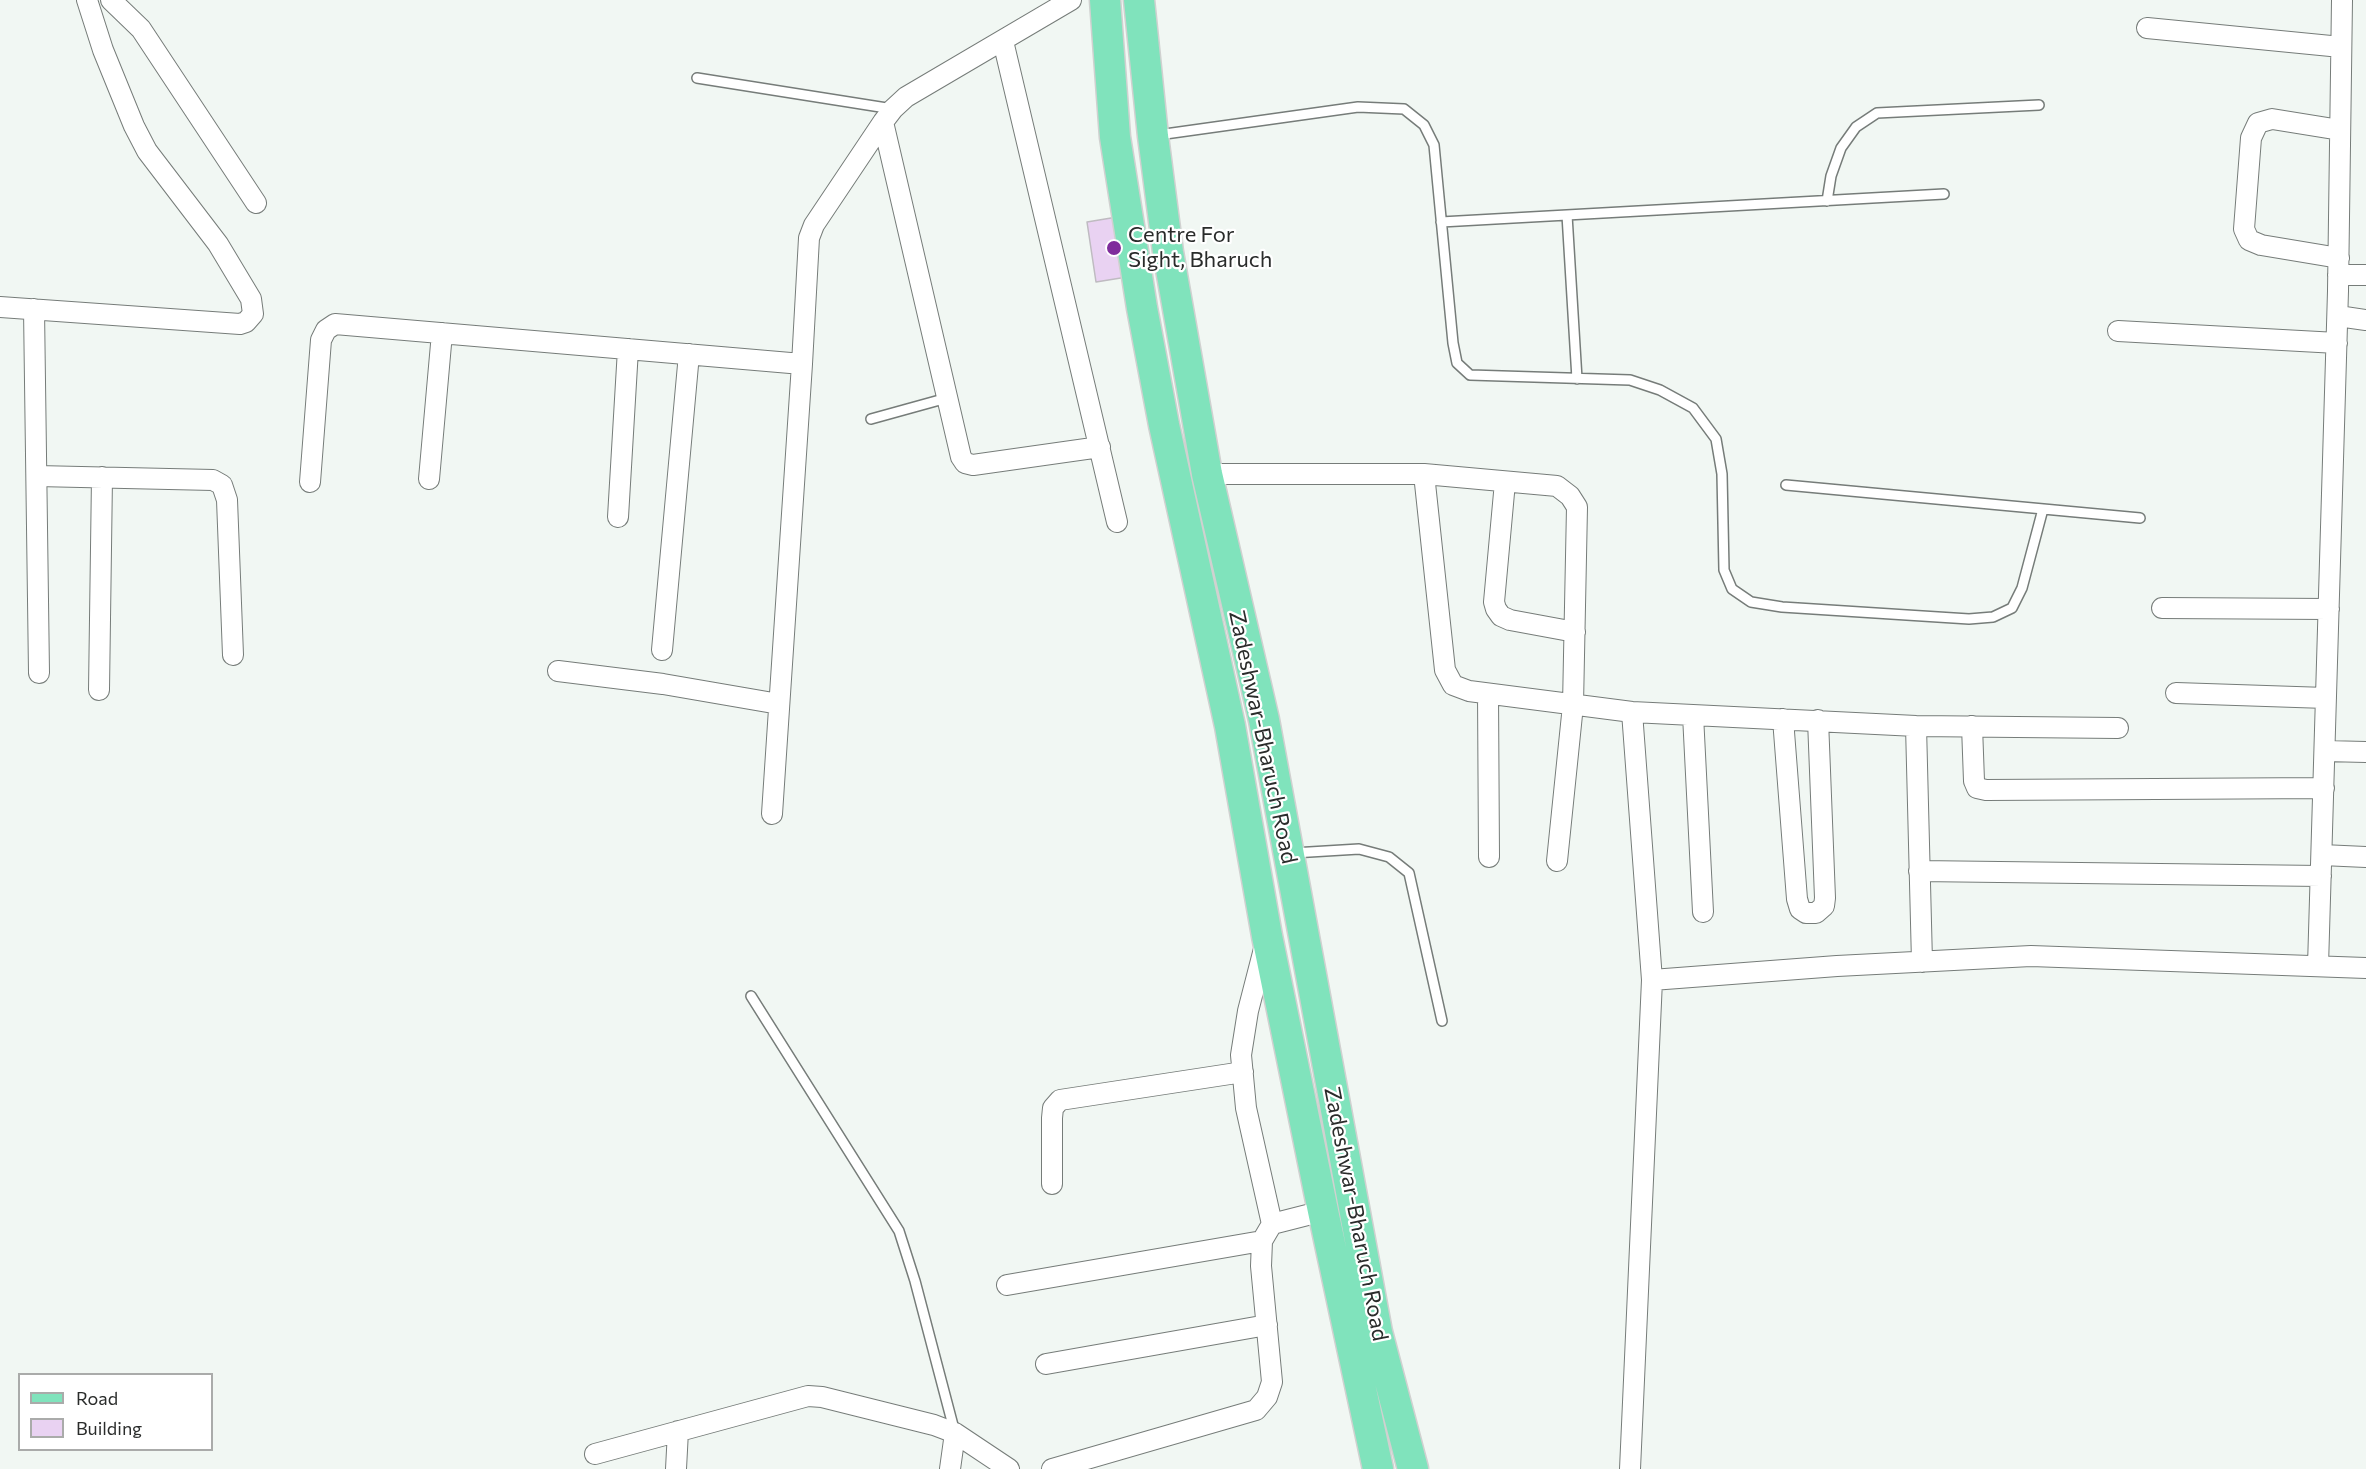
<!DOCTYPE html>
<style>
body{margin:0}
#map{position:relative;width:2366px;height:1469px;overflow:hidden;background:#f1f7f3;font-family:Commissioner,sans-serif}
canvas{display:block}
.legend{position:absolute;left:18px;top:1373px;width:195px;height:78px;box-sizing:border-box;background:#fff;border:2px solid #aaabaa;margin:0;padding:8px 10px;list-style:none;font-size:18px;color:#2a2c2b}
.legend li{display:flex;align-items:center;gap:12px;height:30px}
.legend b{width:30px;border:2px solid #aaabaa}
</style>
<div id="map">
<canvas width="2366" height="1469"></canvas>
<ul class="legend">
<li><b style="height:8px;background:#80e3bc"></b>Road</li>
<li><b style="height:16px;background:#e9d2f2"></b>Building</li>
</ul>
</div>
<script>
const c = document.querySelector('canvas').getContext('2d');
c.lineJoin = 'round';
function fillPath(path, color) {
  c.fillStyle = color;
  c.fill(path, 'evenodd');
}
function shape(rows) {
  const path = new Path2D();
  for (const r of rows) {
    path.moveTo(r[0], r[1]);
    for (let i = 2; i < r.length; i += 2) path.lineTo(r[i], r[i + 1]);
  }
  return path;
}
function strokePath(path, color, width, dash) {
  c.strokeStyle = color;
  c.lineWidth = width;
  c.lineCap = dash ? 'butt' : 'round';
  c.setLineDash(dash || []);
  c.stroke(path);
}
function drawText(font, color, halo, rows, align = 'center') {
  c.font = font + ' Commissioner,sans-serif';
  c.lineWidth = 4.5;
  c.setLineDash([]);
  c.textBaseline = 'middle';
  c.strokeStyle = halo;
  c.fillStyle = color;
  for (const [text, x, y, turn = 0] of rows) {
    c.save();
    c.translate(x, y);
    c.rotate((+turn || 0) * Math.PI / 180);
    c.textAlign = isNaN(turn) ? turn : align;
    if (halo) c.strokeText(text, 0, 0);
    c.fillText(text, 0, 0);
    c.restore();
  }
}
const building = shape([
 [1117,217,1127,277,1096,282,1087,222,1117,217]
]);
fillPath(building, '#e9d2f2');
strokePath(building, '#bfbbc1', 1.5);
const lane = shape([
 [697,78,893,109],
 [1158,135,1358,107,1404,109,1424,125,1434,145,1453,343,1457,363,1470,375,1630,380,1660,390,1693,408,1716,439,1722,474,1724,570,1732,589,1751,602,1782,607,1969,619,1993,617,2012,608,2022,588,2043,509],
 [1827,201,1831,176,1841,148,1856,127,1877,113,2039,105],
 [1567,215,1577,379],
 [1441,222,1944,194],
 [871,419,947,398],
 [1786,485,2140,518],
 [1293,853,1359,849,1389,857,1409,873,1442,1021],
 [751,996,899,1231,915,1281,955,1433]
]);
const street = shape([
 [111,0,141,29,256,203],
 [2147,28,2341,47],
 [1003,41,1117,522],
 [883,122,961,457,965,463,973,465,1100,447],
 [2339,258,2261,245,2249,240,2244,229,2251,138,2258,123,2272,119,2340,130],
 [2338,275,2366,275],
 [0,307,240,324,246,322,253,314,251,299,218,244,147,151,134,126,103,50,87,0],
 [34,309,39,673],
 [2338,316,2366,320],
 [2118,331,2337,343],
 [1207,474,1424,474,1557,486,1570,496,1577,507,1573,705,1557,861],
 [1424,474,1445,670,1453,685,1469,691,1632,712,1916,726,2118,728],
 [37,476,213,480,222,485,227,500,233,655],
 [429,479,442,333],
 [310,482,321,340,326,330,335,324,802,364],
 [1505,482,1494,602,1496,609,1501,616,1510,620,1575,632],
 [618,517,628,349],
 [2162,608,2329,609],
 [662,650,689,354],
 [558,671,663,684,779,704],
 [99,690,102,477],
 [2176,693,2326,698],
 [1488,694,1489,857],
 [1693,715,1703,912],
 [1783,719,1797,899,1800,909,1806,913,1816,913,1824,906,1825,898,1818,720],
 [1916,726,1922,962],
 [1972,726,1974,781,1977,788,1986,790,2324,788],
 [2325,751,2366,752],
 [772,814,802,364,809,238,814,225,883,122,893,109,906,97,1071,0],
 [2322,855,2366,857],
 [1919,871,2321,876],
 [1265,945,1248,1011,1241,1055,1246,1108,1272,1224],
 [2318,966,2338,291,2342,0],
 [1652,980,1837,966,2031,956,2366,968],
 [1052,1184,1052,1118,1053,1108,1060,1100,1243,1072],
 [1007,1285,1262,1241],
 [1046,1364,1267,1325],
 [595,1454,808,1396,822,1397,934,1425,955,1433,1009,1469],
 [676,1469,678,1431],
 [950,1469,955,1433],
 [1052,1469,1256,1410,1267,1397,1272,1382,1261,1266,1262,1241,1272,1224,1323,1211],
 [1630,1469,1652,980,1632,712]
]);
const primary = shape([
 [1105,0,1115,137,1142,308,1164,425,1230,726,1267,936,1323,1211,1378,1469],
 [1139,0,1153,136,1168,252,1207,474,1264,720,1377,1332,1413,1469]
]);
strokePath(lane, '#767c79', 12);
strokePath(street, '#767c79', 22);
strokePath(primary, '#d0d1d0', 33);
strokePath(lane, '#fff', 9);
strokePath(street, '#fff', 20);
strokePath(primary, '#80e3bc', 30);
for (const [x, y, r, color] of [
 [1114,248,8,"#7f2c9c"]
]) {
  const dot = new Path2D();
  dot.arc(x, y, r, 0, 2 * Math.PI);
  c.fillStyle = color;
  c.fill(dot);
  strokePath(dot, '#fff', 2);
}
drawText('22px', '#2a2c2b', '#fff', [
 ["Centre For",1128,235],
 ["Sight, Bharuch",1128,260]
], 'left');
drawText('22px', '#2a2c2b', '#fff', [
 ["Zadeshwar-Bharuch Road",1263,737,78],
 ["Zadeshwar-Bharuch Road",1356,1214,79]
]);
</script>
